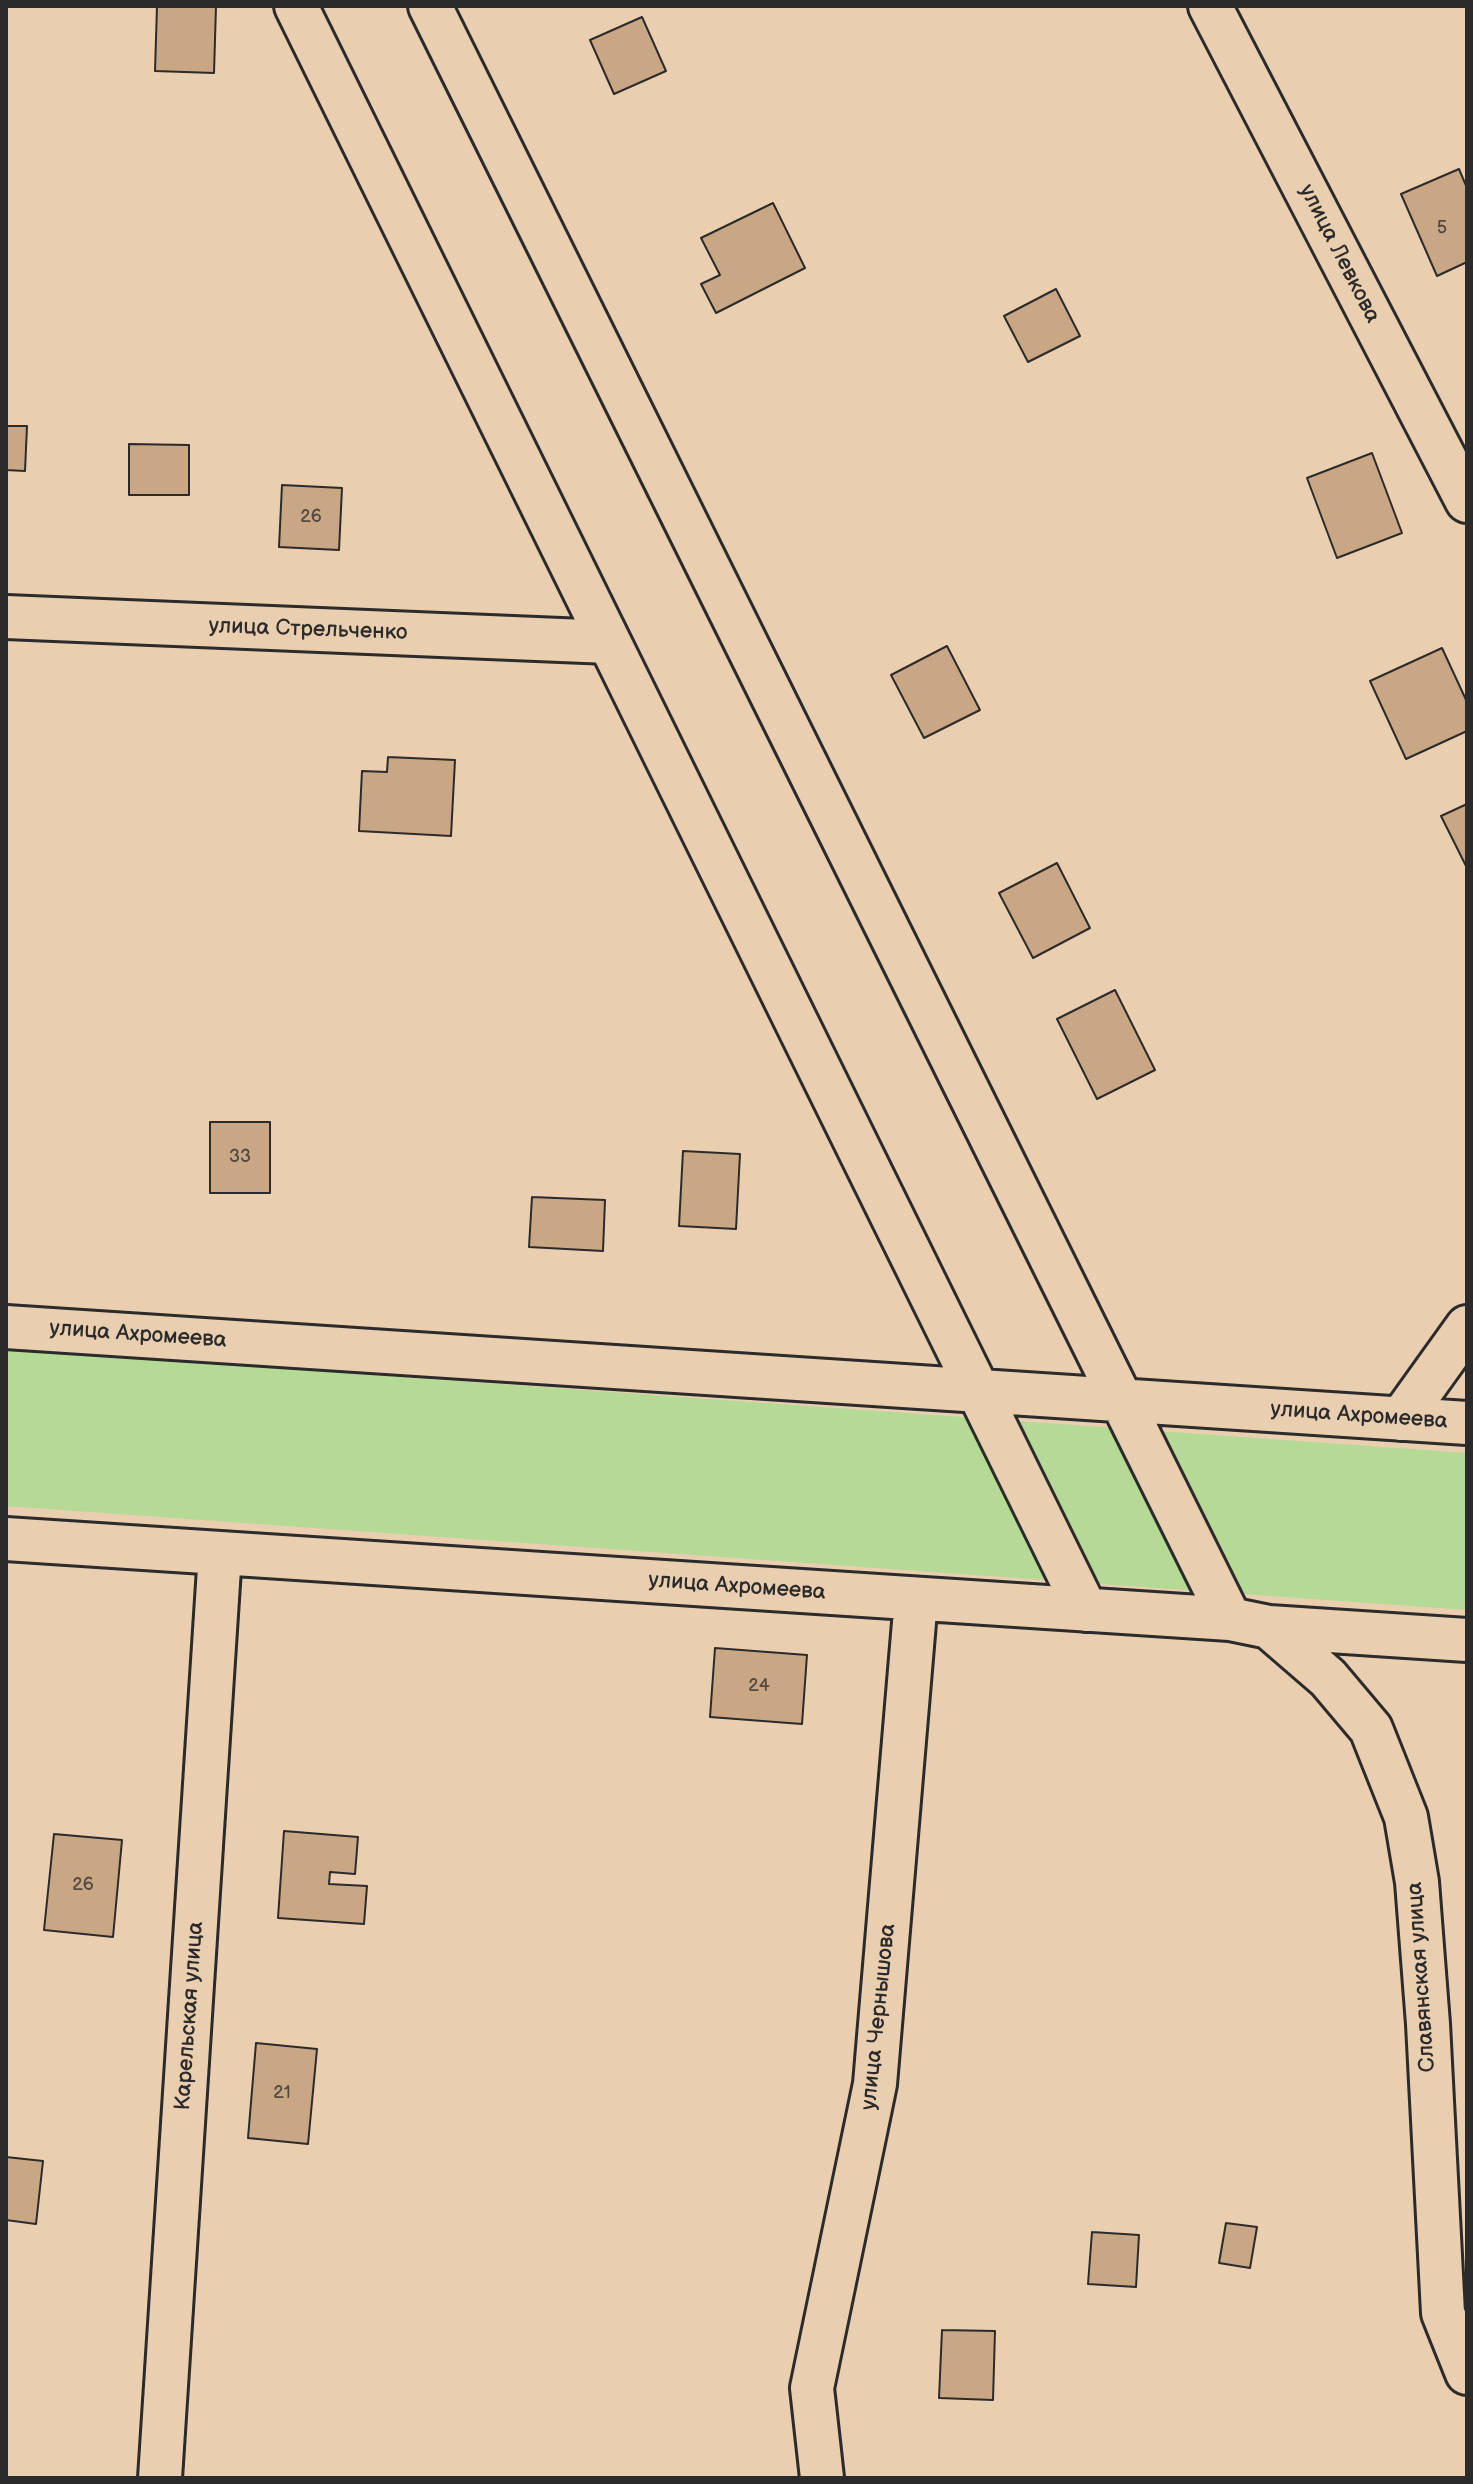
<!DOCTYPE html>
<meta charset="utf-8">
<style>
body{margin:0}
#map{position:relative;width:1473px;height:2484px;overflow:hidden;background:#e9ceb0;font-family:"Balsamiq Sans",sans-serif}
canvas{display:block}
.frame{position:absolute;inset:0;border:8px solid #2b2b2b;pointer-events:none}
</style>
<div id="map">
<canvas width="1473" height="2484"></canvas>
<div class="frame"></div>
</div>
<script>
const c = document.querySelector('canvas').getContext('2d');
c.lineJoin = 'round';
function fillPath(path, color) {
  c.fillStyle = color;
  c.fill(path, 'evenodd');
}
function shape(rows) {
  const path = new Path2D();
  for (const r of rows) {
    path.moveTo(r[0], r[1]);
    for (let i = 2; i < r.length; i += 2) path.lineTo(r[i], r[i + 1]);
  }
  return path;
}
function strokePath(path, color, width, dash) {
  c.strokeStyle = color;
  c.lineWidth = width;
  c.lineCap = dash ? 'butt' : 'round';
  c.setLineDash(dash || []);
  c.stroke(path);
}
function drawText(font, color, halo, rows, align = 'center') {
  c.font = font + ' "Balsamiq Sans",sans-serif';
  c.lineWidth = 8;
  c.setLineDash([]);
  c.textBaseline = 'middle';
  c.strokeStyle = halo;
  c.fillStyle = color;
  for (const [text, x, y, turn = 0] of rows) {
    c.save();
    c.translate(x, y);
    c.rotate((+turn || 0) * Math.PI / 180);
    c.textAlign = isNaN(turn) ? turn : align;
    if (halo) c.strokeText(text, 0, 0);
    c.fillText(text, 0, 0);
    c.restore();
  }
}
fillPath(shape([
 [6,1349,1467,1453,1467,1610,6,1506]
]), '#b4da95');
const building = shape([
 [157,6,216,6,214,73,155,71,157,6],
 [642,17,666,71,614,94,590,40,642,17],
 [1459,169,1467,188,1467,262,1437,276,1401,194,1459,169],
 [773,203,805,268,716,313,701,284,720,275,701,238,773,203],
 [1056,289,1080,336,1028,362,1004,316,1056,289],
 [6,426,27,426,25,471,6,470,6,426],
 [129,444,189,445,189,495,129,495,129,444],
 [1372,453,1402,533,1337,558,1307,478,1372,453],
 [282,485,342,488,339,550,279,547,282,485],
 [947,646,980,710,924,738,891,675,947,646],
 [1442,648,1467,702,1467,731,1406,759,1370,681,1442,648],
 [388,757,455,760,451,836,359,831,362,771,387,772,388,757],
 [1467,804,1467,868,1441,816,1467,804],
 [1057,863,1090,928,1033,958,999,893,1057,863],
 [1115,990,1155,1070,1097,1099,1057,1019,1115,990],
 [210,1122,270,1122,270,1193,210,1193,210,1122],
 [683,1151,740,1154,736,1229,679,1226,683,1151],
 [532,1197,605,1200,603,1251,529,1247,532,1197],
 [715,1648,807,1655,802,1724,710,1717,715,1648],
 [284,1831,358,1837,355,1874,330,1872,329,1884,367,1886,364,1924,278,1918,284,1831],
 [54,1834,122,1840,113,1937,44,1930,54,1834],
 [256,2043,317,2049,308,2144,248,2138,256,2043],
 [6,2157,43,2161,36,2224,6,2220,6,2157],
 [1226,2223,1257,2227,1250,2268,1219,2263,1226,2223],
 [1092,2232,1139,2235,1136,2287,1088,2284,1092,2232],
 [942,2330,995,2331,993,2400,939,2398,942,2330]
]);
fillPath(building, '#c9a784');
strokePath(building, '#2b2b2b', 2);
const street = shape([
 [296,6,1086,1610],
 [430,6,1230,1619],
 [1210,6,1467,501],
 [6,617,609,642],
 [6,1327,1467,1423],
 [1401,1419,1467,1327],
 [6,1539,1230,1619,1269,1627,1467,1640],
 [1269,1627,1328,1678,1371,1729,1406,1817,1417,1882,1428,2024,1443,2313,1467,2373],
 [160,2478,220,1553],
 [822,2478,812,2388,875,2084,916,1599]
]);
strokePath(street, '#2b2b2b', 48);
strokePath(street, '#e9ceb0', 42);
drawText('18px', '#524a41', null, [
 ["5",1442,228],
 ["26",311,517],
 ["33",240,1157],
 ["24",759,1686],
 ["26",83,1885],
 ["21",282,2093]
]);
drawText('22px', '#2b2b2b', '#e9ceb0', [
 ["улица Левкова",1339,254,63],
 ["улица Стрельченко",308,630,2],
 ["улица Ахромеева",138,1335,4],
 ["улица Ахромеева",1359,1416,4],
 ["улица Ахромеева",737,1587,4],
 ["Славянская улица",1422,1977,-94],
 ["Карельская улица",190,2016,-86],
 ["улица Чернышова",879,2017,-84]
]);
</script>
